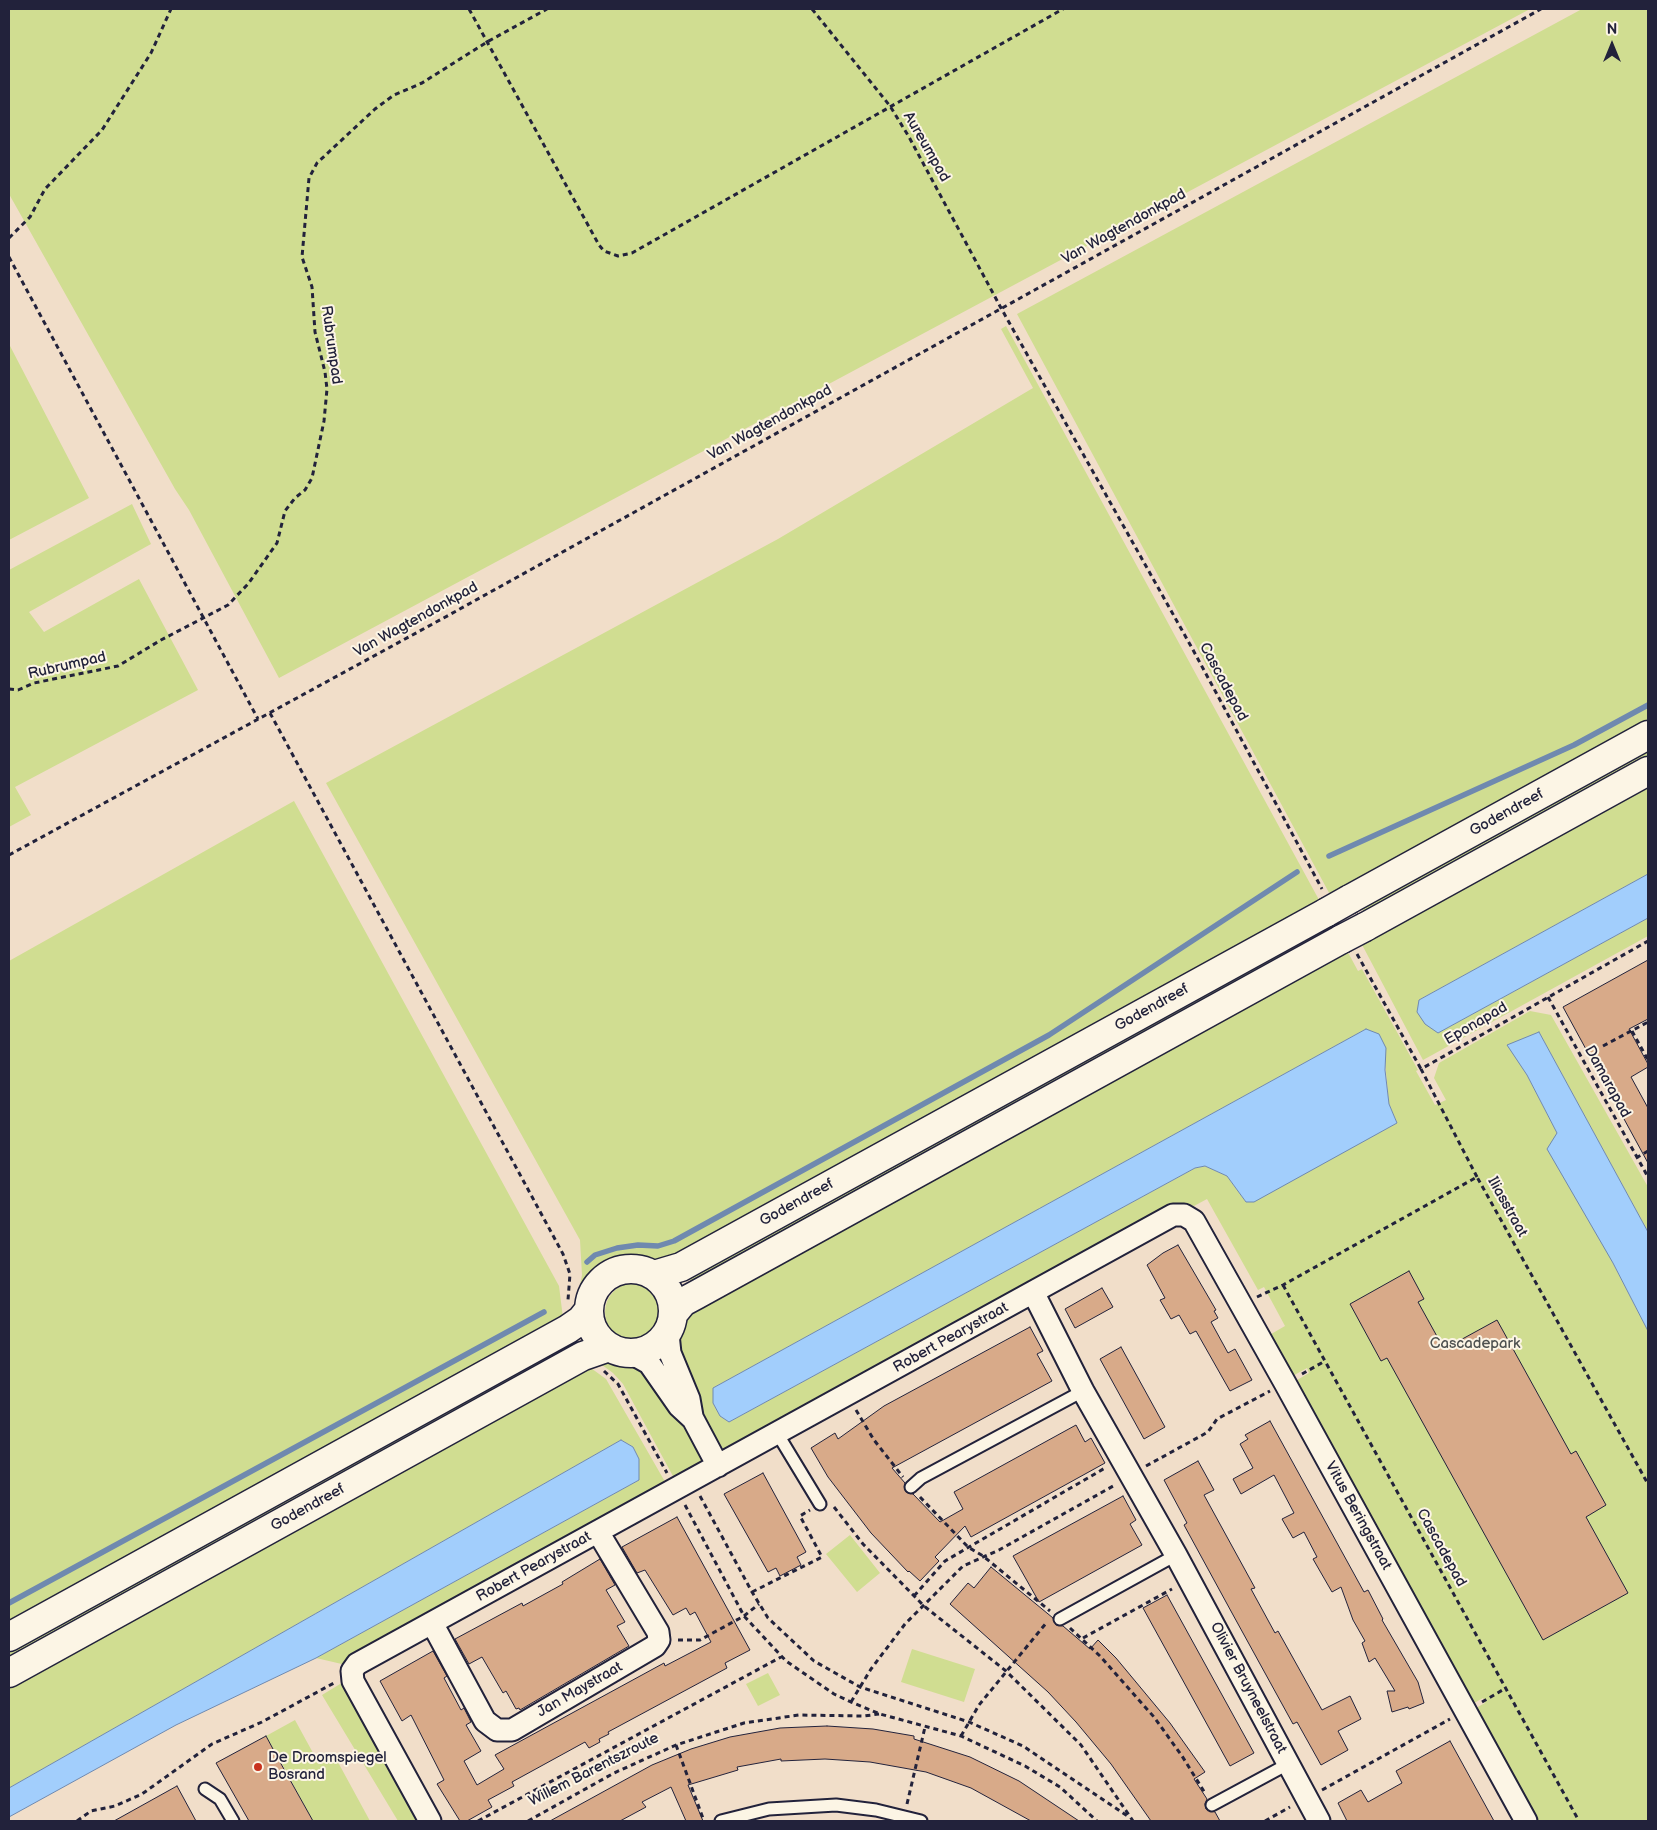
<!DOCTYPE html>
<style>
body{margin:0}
#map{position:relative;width:1657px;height:1830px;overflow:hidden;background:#f1dec9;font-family:"Balsamiq Sans",sans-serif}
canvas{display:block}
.frame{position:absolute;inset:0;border:10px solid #22223b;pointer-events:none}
.north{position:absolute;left:1587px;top:20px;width:50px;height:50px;-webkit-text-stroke:4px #fcf5e5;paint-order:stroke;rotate:0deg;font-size:14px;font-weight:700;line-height:20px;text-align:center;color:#22223b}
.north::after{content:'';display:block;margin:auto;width:18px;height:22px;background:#22223b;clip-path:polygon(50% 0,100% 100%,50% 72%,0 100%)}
</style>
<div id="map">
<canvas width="1657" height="1830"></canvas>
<div class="frame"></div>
<div class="north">N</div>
</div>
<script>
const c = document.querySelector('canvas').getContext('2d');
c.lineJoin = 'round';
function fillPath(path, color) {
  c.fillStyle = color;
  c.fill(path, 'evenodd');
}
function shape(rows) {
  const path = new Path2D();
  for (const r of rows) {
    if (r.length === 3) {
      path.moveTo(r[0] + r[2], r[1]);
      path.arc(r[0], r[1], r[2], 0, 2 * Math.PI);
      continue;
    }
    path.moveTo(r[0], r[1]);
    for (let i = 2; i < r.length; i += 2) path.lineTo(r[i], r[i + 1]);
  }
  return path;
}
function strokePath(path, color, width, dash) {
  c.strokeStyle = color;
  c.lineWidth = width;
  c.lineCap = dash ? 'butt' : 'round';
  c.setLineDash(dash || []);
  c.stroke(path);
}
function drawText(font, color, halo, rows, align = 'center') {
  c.font = font + ' "Balsamiq Sans",sans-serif';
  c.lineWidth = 4;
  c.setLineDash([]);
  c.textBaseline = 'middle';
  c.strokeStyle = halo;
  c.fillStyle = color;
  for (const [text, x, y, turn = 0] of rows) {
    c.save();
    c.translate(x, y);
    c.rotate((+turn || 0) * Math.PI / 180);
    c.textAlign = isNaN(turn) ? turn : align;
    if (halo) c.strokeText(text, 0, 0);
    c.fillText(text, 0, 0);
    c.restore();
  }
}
fillPath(shape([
 [9,9,1530,9,279,678,189,510,175,489,9,194],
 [1582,9,1648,9,1648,727,1334,902,1017,314],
 [1006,326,1324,909,678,1263,654,1264,630,1261,607,1267,590,1284,582,1304,575,1311,582,1275,580,1240,326,783,778,539,1033,388,1001,329],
 [9,344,89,498,9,540],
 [132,504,151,544,29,612,44,632,139,579,198,690,15,787,31,815,9,827,9,570],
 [1648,741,1648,765,1368,920,1358,901],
 [1648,779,1648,874,1419,1000,1417,1012,1438,1033,1648,918,1648,936,1423,1060,1359,939],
 [294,801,559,1286,564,1326,9,1633,9,961],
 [1328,917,1339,936,696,1290,686,1272],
 [1344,945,1358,971,1362,969,1418,1070,1416,1071,1435,1105,1446,1100,1434,1078,1439,1063,1530,1011,1551,1015,1648,1187,1648,1232,1539,1032,1508,1045,1527,1075,1557,1133,1613,1263,1648,1331,1648,1821,1533,1821,1472,1710,1485,1703,1483,1698,1469,1706,1292,1383,1309,1373,1307,1368,1289,1378,1266,1337,1285,1326,1264,1287,1258,1290,1207,1199,1194,1206,1185,1203,727,1451,715,1443,682,1365,678,1348,680,1332,689,1314],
 [1366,1029,1385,1062,1389,1104,1397,1123,1246,1202,1227,1176,1205,1166,1195,1168,729,1422,720,1416,713,1403,713,1388],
 [634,1312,29],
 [558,1342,568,1361,9,1669,9,1645],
 [612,1357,632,1361,644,1367,704,1452,704,1463,674,1478,623,1384,613,1373,598,1362],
 [584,1363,606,1379,668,1487,346,1665,316,1658,639,1480,639,1459,633,1447,621,1440,9,1788,9,1680],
 [850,1535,880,1573,857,1592,826,1554],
 [912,1649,975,1669,964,1702,901,1682],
 [768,1673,780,1695,758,1706,746,1684],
 [345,1681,423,1821,398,1821,322,1695],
 [295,1720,318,1762,333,1753,370,1821,313,1821,282,1764,267,1754,274,1750,266,1736]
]), '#d0dd91');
const water = shape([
 [1648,874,1648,918,1438,1033,1425,1024,1417,1012,1419,1000,1648,874],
 [1366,1029,1379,1034,1386,1048,1385,1070,1389,1104,1397,1123,1254,1202,1246,1202,1227,1176,1205,1166,1195,1168,729,1422,720,1416,713,1403,713,1388,1366,1029],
 [1539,1032,1648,1232,1648,1331,1613,1263,1547,1149,1557,1133,1527,1075,1507,1045,1539,1032],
 [621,1440,633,1447,639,1459,639,1480,316,1658,176,1725,9,1817,9,1788,621,1440]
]);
fillPath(water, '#a2cefc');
strokePath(water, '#6f89af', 1);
strokePath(shape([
 [1329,856,1574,745,1648,705],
 [587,1262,595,1255,617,1248,638,1245,658,1246,674,1241,1049,1035,1297,872],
 [9,1603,544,1312]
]), '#6f89af', 5.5);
const building = shape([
 [1648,960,1648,1019,1629,1029,1648,1064,1648,1067,1631,1077,1648,1108,1648,1163,1563,1007,1648,960],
 [1178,1245,1216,1310,1214,1311,1218,1318,1211,1322,1228,1353,1235,1349,1252,1380,1230,1391,1196,1331,1190,1334,1179,1315,1171,1319,1160,1300,1165,1298,1147,1265,1163,1253,1178,1245],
 [1409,1271,1424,1299,1418,1302,1444,1349,1497,1320,1571,1454,1576,1451,1606,1505,1586,1517,1628,1593,1543,1640,1387,1358,1381,1361,1350,1304,1409,1271],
 [1102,1288,1113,1307,1075,1328,1065,1309,1102,1288],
 [1030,1327,1043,1351,1037,1354,1052,1381,892,1468,905,1483,906,1492,913,1494,940,1522,963,1509,954,1492,1076,1425,1085,1442,1091,1438,1105,1463,971,1537,965,1526,935,1557,939,1561,920,1581,909,1571,908,1572,871,1533,828,1477,811,1448,835,1433,838,1439,884,1406,1030,1327],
 [1121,1347,1165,1427,1144,1439,1100,1359,1121,1347],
 [1270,1421,1364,1592,1368,1590,1383,1619,1382,1620,1418,1682,1424,1703,1409,1709,1408,1707,1392,1712,1387,1691,1395,1691,1375,1658,1369,1662,1362,1643,1365,1641,1353,1620,1341,1587,1332,1592,1313,1559,1317,1557,1304,1532,1293,1538,1282,1519,1294,1513,1274,1475,1241,1494,1233,1479,1253,1468,1240,1444,1248,1439,1245,1435,1270,1421],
 [1198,1461,1214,1490,1204,1495,1255,1588,1251,1589,1275,1633,1278,1631,1322,1710,1350,1696,1361,1719,1338,1731,1348,1750,1321,1765,1297,1722,1293,1724,1232,1613,1184,1525,1187,1523,1164,1480,1198,1461],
 [763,1473,806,1552,797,1557,801,1565,780,1576,776,1568,768,1572,724,1494,763,1473],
 [1123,1496,1136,1520,1130,1524,1142,1545,1039,1602,1013,1556,1123,1496],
 [677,1517,750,1650,725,1663,727,1668,608,1732,609,1734,599,1739,600,1742,589,1748,585,1742,512,1782,514,1786,488,1800,492,1807,467,1821,460,1821,437,1784,444,1780,411,1715,402,1721,380,1681,433,1651,447,1676,444,1678,461,1710,464,1708,471,1722,466,1725,481,1751,464,1761,477,1785,504,1769,495,1755,664,1663,665,1666,711,1642,695,1612,690,1615,686,1608,673,1615,645,1570,637,1573,622,1547,677,1517],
 [600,1559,615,1585,606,1590,625,1622,617,1626,629,1646,520,1710,519,1708,516,1709,506,1691,503,1693,482,1657,469,1664,455,1639,522,1603,523,1606,563,1584,562,1582,600,1559],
 [991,1567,1053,1618,1056,1625,1063,1626,1090,1649,1098,1640,1116,1658,1170,1723,1205,1772,1194,1779,1207,1799,1205,1804,1206,1809,1215,1812,1220,1821,1151,1821,1111,1764,1076,1722,1048,1692,950,1604,968,1583,974,1588,991,1567],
 [1167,1595,1254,1753,1230,1766,1143,1608,1167,1595],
 [827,1726,873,1729,914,1736,914,1739,970,1757,1019,1781,1079,1821,1031,1821,971,1788,926,1772,870,1762,825,1759,781,1761,781,1759,737,1767,738,1770,688,1785,703,1821,686,1821,671,1787,642,1802,646,1807,620,1821,550,1821,652,1765,691,1749,730,1737,780,1728,827,1726],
 [266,1736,280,1762,313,1821,249,1821,216,1763,266,1736],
 [1450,1741,1494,1821,1347,1821,1338,1803,1361,1790,1368,1802,1402,1783,1396,1771,1450,1741],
 [177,1786,196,1821,114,1821,177,1786]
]);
fillPath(building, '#d8aa89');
strokePath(building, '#22223b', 1);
const service = shape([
 [777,1433,820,1504],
 [911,1487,921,1478,1083,1391],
 [1060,1619,1176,1555],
 [205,1789,220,1799,233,1821],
 [1212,1805,1288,1764],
 [721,1821,769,1809,836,1805,876,1810,921,1821]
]);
const minor = shape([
 [1033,1292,1083,1391,1176,1555,1319,1821],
 [668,1334,670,1353,689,1399,692,1416],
 [633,1354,649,1363,679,1406,693,1419,718,1466],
 [432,1623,485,1721,497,1730,512,1730,655,1646,659,1640,658,1632,598,1532],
 [430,1821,353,1681,352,1671,357,1664,1173,1215,1184,1215,1194,1221,1285,1383,1526,1821]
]);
const secondary = shape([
 [1350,899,1648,735],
 [1365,927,1648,771],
 [631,1311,42],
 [654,1275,681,1267,1327,912],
 [674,1313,683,1302,696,1295,1342,939],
 [9,1637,568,1329,581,1320,589,1310],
 [9,1673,583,1356,609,1347]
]);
strokePath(service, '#22223b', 15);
strokePath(minor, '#22223b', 25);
strokePath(secondary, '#22223b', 31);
strokePath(shape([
 [469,9,599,245,604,251,618,256,632,253,1063,9],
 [812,9,890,106,909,137,1001,308,1192,648,1322,889],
 [9,238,30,217,45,189,102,130,151,53,171,9],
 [9,257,258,719],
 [9,689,18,690,34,683,118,666,161,640,228,605,248,584,277,543,285,511,295,498,305,490,312,478,324,421,327,389,325,372,315,332,312,287,302,257,309,178,317,163,375,109,394,95,422,83,487,42,547,9],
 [270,713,563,1254,570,1274,568,1300],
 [9,855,449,615,1541,9],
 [1357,954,1421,1069],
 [1548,997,1648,1177],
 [1632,1031,1648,1060],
 [1603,1046,1648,1022],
 [1636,1158,1648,1151],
 [1477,1177,1421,1069,1648,941],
 [1283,1285,1579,1821],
 [1257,1297,1283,1285,1477,1177,1648,1484],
 [604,1371,618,1384,667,1473],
 [1302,1374,1325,1361],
 [856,1410,874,1440,903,1477],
 [1146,1466,1208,1432,1217,1419,1270,1391],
 [700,1496,752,1592,768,1618,814,1661,860,1687,969,1722,1023,1746,1129,1817],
 [920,1497,968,1547,983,1556,1050,1611],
 [685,1505,744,1616,786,1661,834,1694,851,1702,880,1714,961,1736,1025,1766,1060,1787,1097,1821],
 [834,1507,863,1544,924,1606,1006,1671,1081,1745,1133,1821],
 [752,1592,822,1557,800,1516,810,1510],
 [914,1596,945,1561,1105,1468],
 [1070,1628,1100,1656,1154,1717,1182,1756,1205,1793],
 [1083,1638,1172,1589],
 [678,1640,700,1640,744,1616,759,1604],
 [851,1702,871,1669,905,1624,963,1566,999,1550,1115,1485],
 [1482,1702,1506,1688],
 [961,1736,979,1705,1047,1622],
 [676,1745,704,1821],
 [1322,1790,1450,1719],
 [907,1804,925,1727],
 [77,1821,91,1811,115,1806,142,1794,212,1744,262,1722,334,1683],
 [478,1821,781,1657],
 [528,1821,614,1773,676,1745,744,1723,799,1715,864,1716,879,1714],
 [1265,1821,1290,1807]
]), '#22223b', 3, [5, 4]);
strokePath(service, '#fcf5e5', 11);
strokePath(minor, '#fcf5e5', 21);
strokePath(secondary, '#fcf5e5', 28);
const secondaryBridge = shape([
 [1327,912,1350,899],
 [1342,939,1365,927]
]);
strokePath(secondaryBridge, '#22223b', 31, []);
strokePath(secondaryBridge, '#fcf5e5', 28);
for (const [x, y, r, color] of [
 [258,1767,5,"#c8321e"]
]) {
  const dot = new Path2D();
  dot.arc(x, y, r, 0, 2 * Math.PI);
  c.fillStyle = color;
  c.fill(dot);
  strokePath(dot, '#fcf5e5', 2);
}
drawText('15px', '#22223b', '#fcf5e5', [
 ["Aureumpad",926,147,60],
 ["Van Wagtendonkpad",1124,227,-29],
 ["Rubrumpad",331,345,82],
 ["Van Wagtendonkpad",770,423,-29],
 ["Van Wagtendonkpad",416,620,-29],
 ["Rubrumpad",67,666,-13],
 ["Cascadepad",1223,682,62],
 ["Godendreef",1507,813,-29],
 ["Godendreef",1152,1008,-29],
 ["Eponapad",1476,1024,-30],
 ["Damarapad",1607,1082,61],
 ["Godendreef",797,1203,-29],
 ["Iliasstraat",1507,1207,61],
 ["Robert Pearystraat",951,1338,-29],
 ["Godendreef",308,1508,-29],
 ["Vitus Beringstraat",1358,1516,61],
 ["Cascadepad",1441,1548,61],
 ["Robert Pearystraat",534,1567,-29],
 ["Olivier Bruyneelstraat",1248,1688,62],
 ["Jan Maystraat",580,1690,-30],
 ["Willem Barentszroute",594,1770,-27]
]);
drawText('15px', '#4e5150', '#fcf5e5', [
 ["Cascadepark",1475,1344]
]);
drawText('15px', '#22223b', '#fcf5e5', [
 ["De Droomspiegel",268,1758],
 ["Bosrand",268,1775]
], 'left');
</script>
